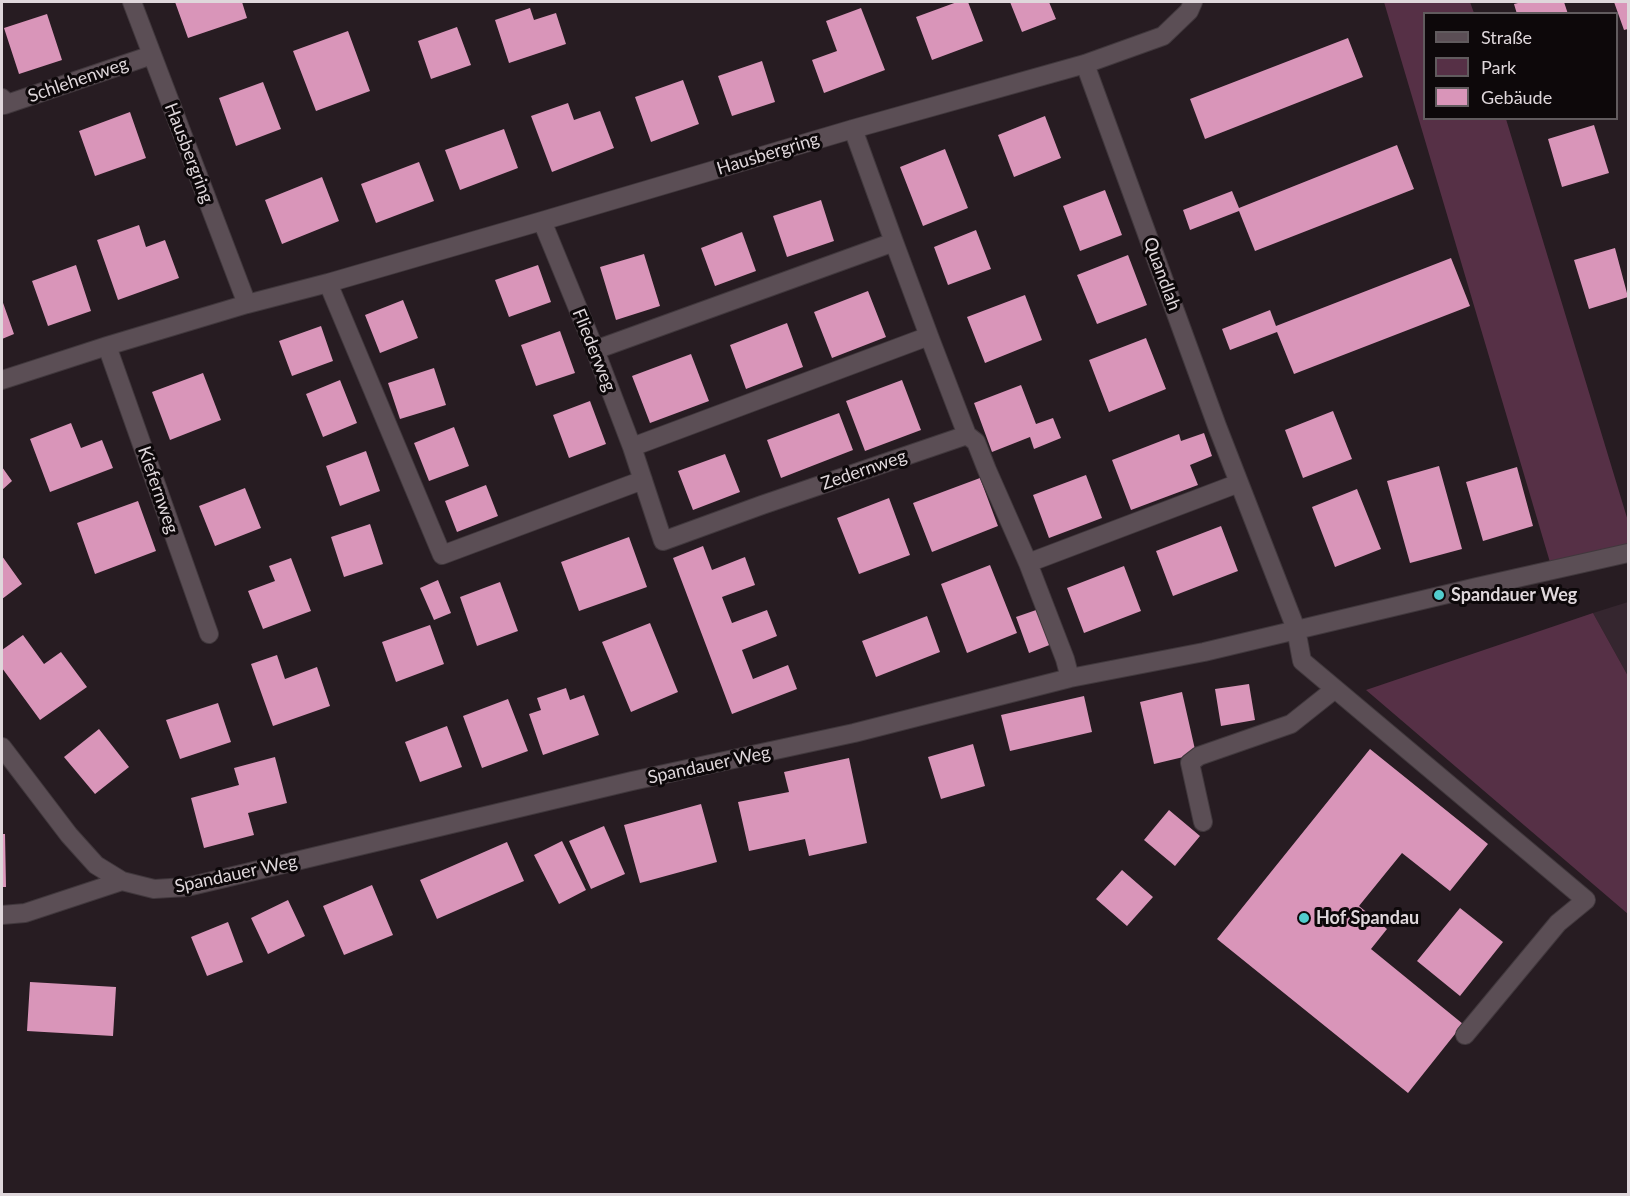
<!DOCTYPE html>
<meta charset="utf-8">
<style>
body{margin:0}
#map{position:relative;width:1630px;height:1196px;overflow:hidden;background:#271c22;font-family:Lato,sans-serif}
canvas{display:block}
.frame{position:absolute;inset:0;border:3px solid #dfd7db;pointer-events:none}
.legend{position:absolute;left:1423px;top:12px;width:195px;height:108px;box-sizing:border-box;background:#0d080a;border:2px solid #615b5e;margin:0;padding:8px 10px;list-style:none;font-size:18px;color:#dfd7db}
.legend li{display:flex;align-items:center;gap:12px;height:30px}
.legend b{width:30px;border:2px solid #615b5e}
</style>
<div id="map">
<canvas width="1630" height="1196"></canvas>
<div class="frame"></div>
<ul class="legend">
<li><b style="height:8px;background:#5b4e55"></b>Straße</li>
<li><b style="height:16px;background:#563046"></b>Park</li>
<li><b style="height:16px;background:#d995b9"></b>Gebäude</li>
</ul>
</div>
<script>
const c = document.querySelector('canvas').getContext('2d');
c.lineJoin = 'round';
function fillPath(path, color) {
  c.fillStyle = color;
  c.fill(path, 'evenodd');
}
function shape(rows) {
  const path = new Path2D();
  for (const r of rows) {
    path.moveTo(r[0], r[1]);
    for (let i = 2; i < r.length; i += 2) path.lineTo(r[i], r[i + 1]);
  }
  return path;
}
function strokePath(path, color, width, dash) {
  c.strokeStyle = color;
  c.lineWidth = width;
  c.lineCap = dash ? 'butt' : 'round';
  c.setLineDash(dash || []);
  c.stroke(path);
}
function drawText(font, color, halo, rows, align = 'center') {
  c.font = font + ' Lato,sans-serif';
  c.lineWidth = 6;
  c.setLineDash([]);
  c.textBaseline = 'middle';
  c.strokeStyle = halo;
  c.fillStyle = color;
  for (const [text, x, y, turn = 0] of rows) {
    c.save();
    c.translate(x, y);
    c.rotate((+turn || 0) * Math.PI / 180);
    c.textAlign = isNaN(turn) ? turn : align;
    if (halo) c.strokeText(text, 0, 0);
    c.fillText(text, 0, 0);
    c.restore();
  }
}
fillPath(shape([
 [1628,602,1628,676,1593,613]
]), '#35262f');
fillPath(shape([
 [1384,2,1470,2,1474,13,1424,14,1424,118,1506,119,1628,521,1628,553,1552,569],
 [1593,613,1628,676,1628,914,1366,690]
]), '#563046');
fillPath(shape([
 [175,2,242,2,247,18,188,38],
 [957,2,968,2,983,41,932,60,916,17],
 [1010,2,1049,2,1056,19,1022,32],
 [1522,2,1564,2,1568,14,1517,14,1514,4],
 [1614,2,1628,2,1628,29,1624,30],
 [530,8,534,20,556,13,566,44,509,63,495,20],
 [861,8,885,70,824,93,812,60,837,51,826,21],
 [47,14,62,60,19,74,4,28],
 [457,27,471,65,431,79,418,41],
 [348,31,370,91,316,111,293,51],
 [1348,38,1363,77,1205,139,1190,99],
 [762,61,775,102,732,116,718,76],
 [683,80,699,124,651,142,635,97],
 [263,82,281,129,236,146,219,98],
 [568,103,574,120,600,111,614,148,552,172,531,116],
 [130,112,146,158,95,176,79,131],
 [1045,116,1061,158,1014,177,998,135],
 [1594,125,1609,173,1562,187,1548,139],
 [504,129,518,168,460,190,445,150],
 [1397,145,1414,189,1255,251,1239,211,1190,230,1183,210,1232,191,1239,208],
 [945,149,968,208,923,226,900,167],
 [419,162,434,201,376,223,361,184],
 [322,177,339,221,282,244,265,200],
 [1105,190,1122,235,1080,251,1063,206],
 [821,200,834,241,787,257,773,216],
 [139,225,146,247,165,240,179,278,118,300,97,240],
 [976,230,991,269,948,285,934,247],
 [742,232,756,271,715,286,701,248],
 [1615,248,1628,297,1589,309,1574,260],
 [644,254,660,306,616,320,600,267],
 [1128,255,1147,305,1097,324,1077,275],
 [1451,258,1470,306,1294,374,1277,332,1230,350,1222,329,1270,310,1276,326],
 [76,265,91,311,48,326,32,281],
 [538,265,551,302,509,317,495,280],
 [868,291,886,337,832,358,814,312],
 [1025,295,1042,340,985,363,967,317],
 [2,300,14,334,2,339],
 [403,300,418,338,380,353,365,315],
 [787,323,803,367,746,389,730,345],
 [321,326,333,361,292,376,279,341],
 [560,331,575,373,536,386,521,345],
 [1146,338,1166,389,1109,412,1089,360],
 [691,354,709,401,650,423,632,376],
 [434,368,446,405,400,419,388,383],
 [203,373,221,420,170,440,152,392],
 [340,380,357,423,323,437,306,394],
 [902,380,921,430,865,451,846,401],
 [1021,385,1036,424,1053,418,1061,438,1034,449,1030,437,992,452,974,403],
 [590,401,606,444,569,458,553,415],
 [1333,411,1352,459,1303,478,1285,430],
 [839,413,853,450,781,478,767,440],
 [71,423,81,448,102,440,113,468,50,492,30,439],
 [454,427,469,466,429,481,414,443],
 [1204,433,1212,456,1190,465,1198,485,1131,510,1112,460,1179,434,1181,441],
 [366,451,380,491,340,506,326,466],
 [725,454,740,492,693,510,678,471],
 [1439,466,1462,549,1410,563,1387,481],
 [2,467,12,481,2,490],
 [1517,467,1533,526,1483,541,1466,482],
 [1086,475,1102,518,1049,538,1033,495],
 [980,478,998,526,932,552,913,503],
 [486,485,498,516,457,532,445,501],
 [245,488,261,528,215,546,199,506],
 [1357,489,1381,549,1335,567,1312,507],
 [889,498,910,555,859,574,837,518],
 [138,501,156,551,95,574,77,523],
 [370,524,383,564,344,577,331,537],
 [1221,526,1238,571,1173,596,1156,551],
 [629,537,647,587,579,611,561,562],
 [703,546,712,570,745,557,755,585,722,597,732,623,767,610,777,636,742,650,753,679,788,665,797,689,732,714,673,558],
 [2,556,22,584,2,599],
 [291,558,311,611,263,629,248,591,275,581,269,566],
 [990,565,1017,633,967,653,941,584],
 [1124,566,1141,611,1084,633,1067,588],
 [438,580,451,613,434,620,420,588],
 [500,582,518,631,477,646,460,597],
 [1039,609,1052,644,1029,653,1016,617],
 [927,616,940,652,876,677,862,641],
 [650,623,678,692,631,712,602,642],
 [430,625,444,664,396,682,382,642],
 [23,635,44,664,61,652,87,687,40,720,2,668,2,650],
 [277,655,285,679,317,667,330,706,273,726,251,664],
 [1249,684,1255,720,1221,726,1215,689],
 [566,688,570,700,584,695,599,735,543,755,529,714,541,710,537,698],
 [1182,692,1196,754,1154,764,1140,702],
 [1084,696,1092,732,1010,751,1001,715],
 [508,699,528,751,482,768,463,716],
 [218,703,231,742,180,759,166,720],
 [447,726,462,767,420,782,405,742],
 [99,729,129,767,95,794,64,757],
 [973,744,985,786,941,799,928,757],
 [1370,749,1488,844,1450,891,1402,853,1359,906,1387,929,1371,949,1463,1024,1408,1093,1217,939],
 [275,757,287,803,248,813,254,835,204,848,191,798,239,785,234,768],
 [849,758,867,843,809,856,805,839,749,851,738,802,789,792,784,772],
 [701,804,717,862,640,883,624,825],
 [1169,810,1200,836,1175,866,1144,840],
 [604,826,625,874,591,889,569,841],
 [2,834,5,834,6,887,2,887],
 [562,841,586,890,559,904,534,855],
 [507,842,524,881,437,919,420,880],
 [1122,870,1153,897,1127,926,1096,899],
 [372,885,393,935,344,955,323,906],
 [288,900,305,936,268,954,251,918],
 [1460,908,1503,942,1460,996,1417,961],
 [228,922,243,962,207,976,191,937],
 [30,982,116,987,113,1036,27,1031]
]), '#d995b9');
const minor = shape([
 [132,2,247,304],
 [1085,64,1217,426,1296,629,1302,661,1586,900,1558,923,1465,1035],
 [2,98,4,105,152,55],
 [542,221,595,350,632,447,663,541,762,505,967,435,929,336],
 [328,283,442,555,643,480],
 [107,346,209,634],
 [595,350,894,242,853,129],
 [2,380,107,346,247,304,328,283,542,221,853,129,1085,64,1163,36,1189,11,1193,2],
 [967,435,976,442,987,470,1028,563,1065,659,1070,678],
 [632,447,929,336,894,242],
 [1028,563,1239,483],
 [2,747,69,835,96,865,122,881,154,889,187,887,632,781,854,733,1070,678,1204,652,1477,587,1628,553],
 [1203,822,1190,763,1199,756,1291,724,1335,689],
 [2,915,25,913,122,881]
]);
strokePath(minor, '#41383d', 20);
strokePath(minor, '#5b4e55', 18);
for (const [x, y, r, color] of [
 [1439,595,6,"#52cdce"],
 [1304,918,6,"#52cdce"]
]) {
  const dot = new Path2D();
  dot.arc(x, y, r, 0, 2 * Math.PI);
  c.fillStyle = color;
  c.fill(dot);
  strokePath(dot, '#0d080a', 2);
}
drawText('18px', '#dfd7db', '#0d080a', [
 ["Schlehenweg",78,80,-19],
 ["Hausbergring",189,153,69],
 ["Hausbergring",768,154,-17],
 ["Quandlah",1162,274,70],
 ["Fliederweg",594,350,68],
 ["Zedernweg",864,470,-19],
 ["Kiefernweg",158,490,71],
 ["Spandauer Weg",709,765,-12],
 ["Spandauer Weg",236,874,-12]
]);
drawText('bold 18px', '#dfd7db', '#0d080a', [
 ["Spandauer Weg",1451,595],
 ["Hof Spandau",1316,918]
], 'left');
</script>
